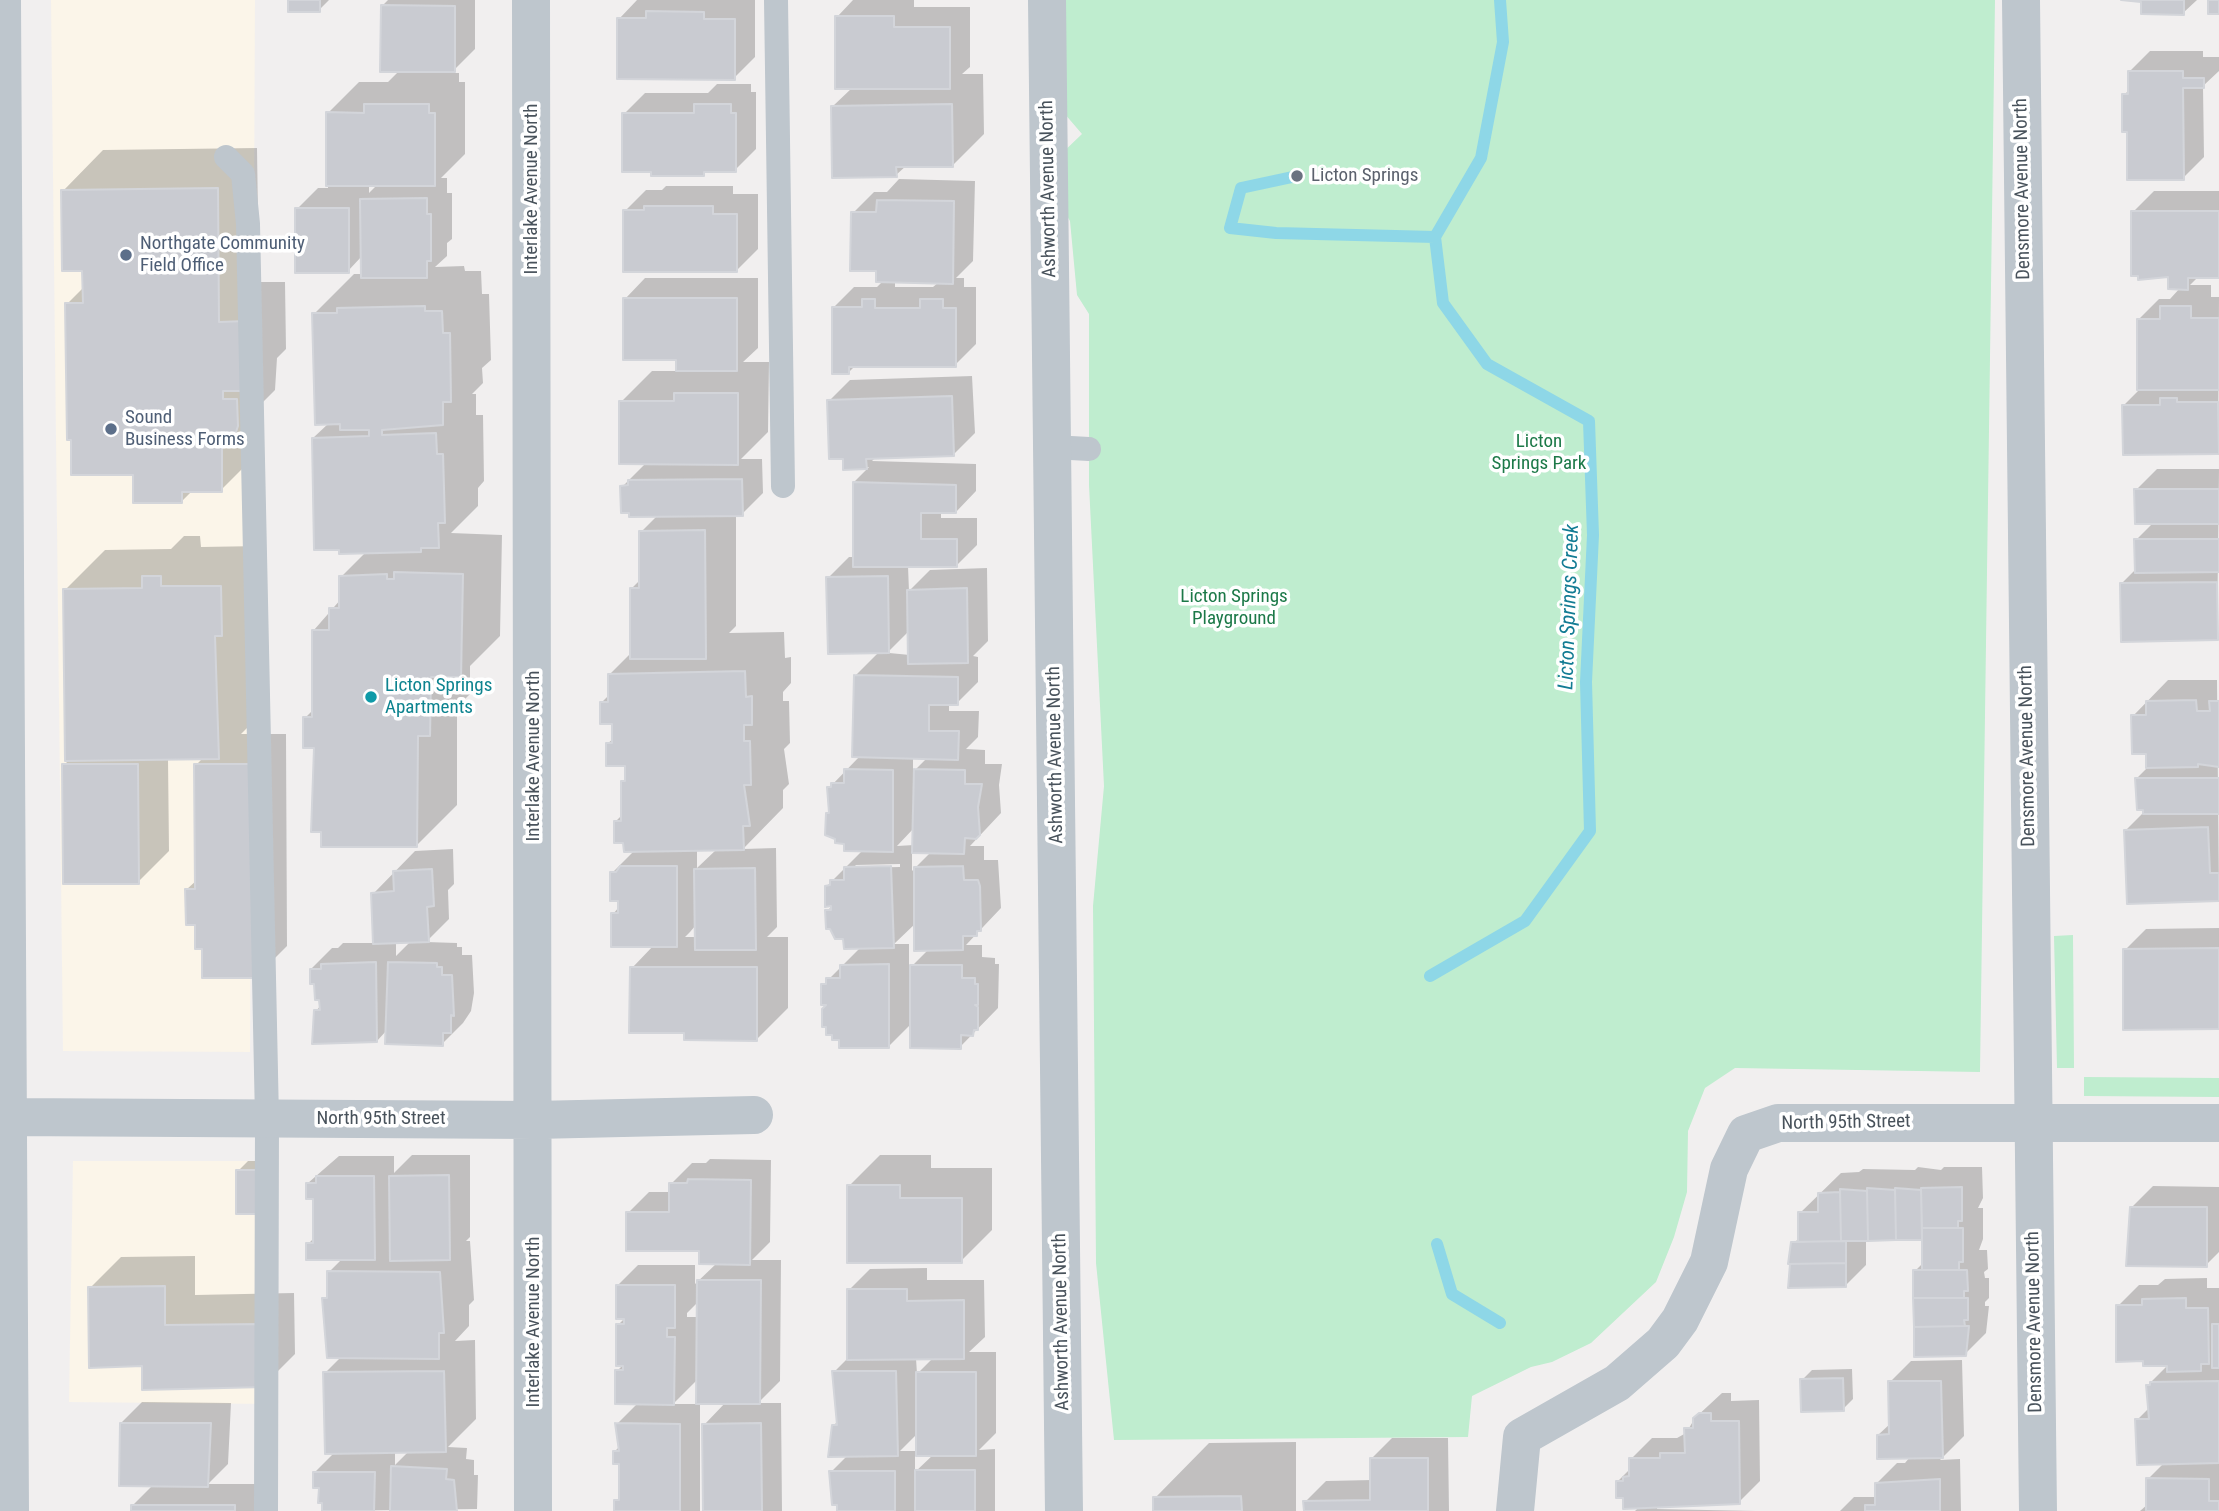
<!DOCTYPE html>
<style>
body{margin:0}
canvas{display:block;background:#f1efef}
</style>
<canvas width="2219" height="1511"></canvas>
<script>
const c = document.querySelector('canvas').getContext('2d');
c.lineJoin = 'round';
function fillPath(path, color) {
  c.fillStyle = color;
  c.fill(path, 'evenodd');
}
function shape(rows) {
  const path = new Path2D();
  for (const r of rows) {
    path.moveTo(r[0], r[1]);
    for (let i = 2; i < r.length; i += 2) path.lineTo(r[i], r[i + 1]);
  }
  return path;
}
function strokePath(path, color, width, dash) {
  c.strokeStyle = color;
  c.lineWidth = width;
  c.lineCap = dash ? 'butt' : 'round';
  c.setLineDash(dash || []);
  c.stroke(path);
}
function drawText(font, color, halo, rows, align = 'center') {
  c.font = font + ' "Roboto Condensed",sans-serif';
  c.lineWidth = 7;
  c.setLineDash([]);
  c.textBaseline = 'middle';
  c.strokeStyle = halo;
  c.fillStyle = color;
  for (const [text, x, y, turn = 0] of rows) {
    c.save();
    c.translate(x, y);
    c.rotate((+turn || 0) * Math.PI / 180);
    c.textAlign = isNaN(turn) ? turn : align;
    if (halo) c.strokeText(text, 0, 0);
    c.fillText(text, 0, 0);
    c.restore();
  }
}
fillPath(shape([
 [51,0,255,0,250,1052,63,1051],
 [73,1161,266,1161,268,1404,69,1402]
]), '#fbf5e9');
fillPath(shape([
 [1064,0,1995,0,1980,1072,1735,1068,1705,1088,1688,1131,1687,1192,1674,1237,1656,1282,1591,1343,1552,1362,1531,1367,1472,1396,1468,1437,1114,1440,1096,1263,1093,906,1104,786,1089,485,1089,314,1077,295,1070,221,1063,209,1059,156,1082,134,1058,106],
 [2073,935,2074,1068,2057,1068,2054,936],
 [2084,1077,2219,1078,2219,1097,2084,1096]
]), '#bfedcf');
fillPath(shape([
 [290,0,329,0,319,10],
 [388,0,475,0,475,49,451,73,459,73,459,82,465,82,465,154,441,178,447,178,447,193,452,193,452,239,447,243,447,256,435,267,464,266,465,271,481,271,482,294,489,294,491,360,482,368,483,383,472,394,476,394,476,415,483,415,484,481,478,488,478,506,451,533,502,535,500,636,470,666,470,694,457,707,457,805,416,846,316,746,305,718,313,710,314,630,341,599,341,577,366,552,313,438,329,423,314,314,354,274,363,274,362,256,348,271,297,209,318,188,328,188,328,113,359,82,388,82,400,70,382,6],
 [369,185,377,185,369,193],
 [637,0,755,0,755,57,734,78,619,19],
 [853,0,914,0,914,7,970,7,970,67,962,74,983,74,984,134,953,165,906,166,896,175,833,106,852,88,837,17],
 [2123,0,2197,0,2183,13,2143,0],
 [2150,51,2203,51,2203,57,2219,57,2219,71,2203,86,2204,157,2183,178,2128,131,2124,95,2130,89,2129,72],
 [717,84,751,84,751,92,756,92,756,149,735,170,708,170,704,174,653,170,624,114,645,93,708,93],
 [257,148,259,282,285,282,286,349,277,358,275,390,261,404,261,450,221,490,193,490,182,501,135,473,67,304,84,287,84,269,63,191,103,150],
 [899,179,975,181,973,261,956,278,964,278,964,287,976,287,976,344,955,365,856,365,848,373,833,308,854,287,877,287,883,281,853,213,874,192,887,192],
 [895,281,939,282,933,287,895,287],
 [666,186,733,186,733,194,758,194,758,249,737,270,625,211,646,190,662,190],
 [2154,191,2219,191,2219,276,2199,276,2190,285,2211,285,2211,297,2219,297,2218,453,2124,405,2138,391,2138,320,2159,299,2170,299,2180,288,2133,212],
 [645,278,758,278,758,348,743,362,769,362,768,432,741,459,762,459,763,493,742,514,736,514,736,626,729,633,784,632,785,658,791,657,791,683,783,692,783,701,789,701,790,743,784,749,789,784,783,790,783,808,743,849,776,848,777,927,767,937,788,937,788,1008,757,1039,686,1031,632,968,654,945,613,914,619,907,612,873,635,850,625,841,616,821,623,814,623,781,626,778,626,764,607,744,614,738,614,723,601,703,610,694,609,675,632,652,632,588,641,579,641,532,658,515,622,487,646,463,621,402,652,371,678,371,678,358,625,299],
 [697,849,717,849,697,868],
 [696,925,696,937,685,937,690,932],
 [972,376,975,433,954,454,877,456,872,461,976,464,976,491,956,512,941,512,941,518,977,518,977,545,956,566,908,566,909,591,930,570,987,568,988,641,973,656,978,657,978,682,957,703,949,703,949,711,979,711,978,737,966,749,985,750,985,764,1002,764,999,785,1001,813,970,846,984,846,984,860,998,860,1001,908,966,945,982,945,982,957,995,958,995,964,999,964,998,1008,960,1047,912,1023,889,1046,830,1003,823,985,861,947,845,937,827,911,834,904,826,887,863,850,845,842,828,814,830,811,829,788,860,756,856,675,879,652,910,655,909,631,889,651,828,578,849,557,854,557,854,482,869,467,844,468,829,401,850,380],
 [913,757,928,757,913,772],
 [914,828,914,845,897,846],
 [912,851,931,852,912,871],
 [900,864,900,867,853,868,856,865],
 [916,923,929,949,909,969,909,944,894,944],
 [2157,469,2219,469,2217,639,2122,583,2136,569,2136,540,2154,522,2136,490],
 [184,536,200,536,201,547,261,546,258,717,241,734,286,734,287,946,256,977,203,947,187,889,197,880,196,765,204,757,168,758,169,851,138,882,64,765,70,759,65,590,105,550,171,549],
 [2168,680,2217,680,2219,899,2126,830,2145,811,2137,778,2147,768,2147,752,2133,716],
 [453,849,454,884,448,890,449,919,426,942,457,943,457,947,462,947,462,955,472,955,474,993,471,1011,463,1023,442,1044,387,1030,377,1041,316,1011,321,1005,311,969,332,948,338,948,343,943,374,943,373,894,415,851],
 [396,941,411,941,396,956],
 [2219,928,2219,1027,2125,950,2146,929],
 [412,1155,470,1155,470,1237,466,1241,470,1241,474,1300,469,1305,469,1326,455,1341,475,1340,476,1419,448,1447,467,1448,466,1459,474,1460,474,1475,478,1475,477,1509,323,1511,315,1472,335,1452,325,1373,342,1356,324,1299,329,1294,329,1272,343,1258,308,1244,315,1237,314,1197,308,1183,339,1156,394,1156,394,1173],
 [395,1451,409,1451,395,1465],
 [880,1155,931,1155,931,1168,992,1168,992,1230,961,1261,849,1186],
 [710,1159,771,1160,770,1242,752,1260,781,1260,780,1381,758,1403,781,1403,782,1511,704,1511,704,1425,726,1402,700,1402,700,1511,618,1511,621,1462,615,1451,620,1446,617,1424,638,1403,617,1371,624,1364,618,1325,626,1317,617,1286,638,1265,695,1265,695,1284,717,1263,701,1249,628,1213,649,1192,671,1192,671,1184,692,1163,706,1163],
 [698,1302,698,1317,687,1317,687,1313],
 [698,1379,698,1404,673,1404],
 [248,1161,269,1161,259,1212,238,1171],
 [1918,1167,1941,1170,1944,1167,1982,1167,1983,1198,1978,1208,1983,1208,1983,1239,1979,1250,1987,1250,1988,1269,1984,1272,1985,1278,1989,1278,1989,1298,1985,1302,1985,1306,1989,1306,1986,1333,1965,1354,1915,1271,1924,1262,1923,1238,1866,1239,1866,1265,1846,1285,1790,1286,1790,1251,1800,1235,1800,1213,1841,1173,1859,1172,1863,1169,1915,1170],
 [2153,1186,2219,1187,2219,1252,2206,1265,2132,1207],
 [195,1256,195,1295,294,1293,295,1354,264,1385,143,1365,90,1288,121,1257],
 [927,1268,927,1280,984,1280,985,1337,969,1352,996,1352,996,1433,979,1450,995,1449,995,1511,839,1511,831,1472,848,1455,833,1426,838,1421,834,1372,849,1357,849,1290,870,1269],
 [916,1358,933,1358,917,1374],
 [918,1433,918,1451,900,1451],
 [915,1454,934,1454,915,1472],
 [2207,1278,2207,1288,2219,1288,2219,1511,2140,1511,2148,1504,2148,1479,2164,1463,2137,1420,2150,1407,2147,1386,2169,1364,2118,1306,2139,1285,2158,1285,2165,1279],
 [1962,1360,1964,1436,1940,1460,1960,1459,1961,1511,1840,1511,1854,1497,1877,1497,1876,1484,1897,1463,1905,1463,1910,1457,1878,1435,1891,1423,1890,1382,1911,1361],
 [1852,1369,1853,1399,1843,1409,1802,1380,1812,1370],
 [1722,1393,1731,1393,1731,1401,1759,1400,1760,1481,1739,1502,1657,1506,1657,1509,1756,1511,1635,1511,1640,1506,1624,1496,1617,1482,1631,1468,1631,1459,1652,1438,1677,1438,1686,1433,1695,1418],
 [142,1402,231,1403,228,1464,208,1484,255,1484,255,1511,133,1511,133,1505,153,1485,121,1423],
 [1392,1438,1448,1438,1449,1511,1305,1511,1305,1502,1326,1481,1372,1480,1371,1459],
 [1296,1442,1296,1511,1155,1511,1155,1498,1209,1443]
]), '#0003');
strokePath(shape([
 [1297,176,1241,188,1230,228,1276,233,1435,237,1443,303,1487,364,1589,421,1593,535,1586,682,1590,831,1525,921,1430,976],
 [1435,237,1481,158,1503,42,1500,0],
 [1437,1244,1452,1294,1500,1323]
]), '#8ed7e7', 12);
const building = shape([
 [288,0,320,0,320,12,288,12,288,0],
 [2121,0,2184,0,2184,15,2141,14,2141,2,2121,0],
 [2208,0,2219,0,2219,14,2208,14,2208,0],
 [381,5,455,6,455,72,380,72,381,5],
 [646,11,704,12,704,19,735,19,735,80,617,79,617,18,646,18,646,11],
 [835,16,894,16,894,27,950,27,950,89,835,89,835,16],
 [2128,71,2183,71,2183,78,2204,78,2204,88,2183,88,2184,180,2127,180,2127,132,2122,132,2122,94,2128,94,2128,71],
 [364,104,429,104,429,113,435,113,435,186,326,186,326,112,364,113,364,104],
 [694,104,731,104,731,113,736,113,736,172,704,172,704,176,651,176,651,172,622,172,622,113,694,113,694,104],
 [952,104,953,167,896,167,897,177,832,178,831,106,952,104],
 [218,188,219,322,246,321,246,391,223,391,223,399,237,399,238,426,236,432,222,432,222,492,182,492,182,503,133,503,133,475,71,475,71,440,67,440,65,303,83,303,82,271,62,271,61,190,218,188],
 [427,198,427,214,431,214,431,261,427,261,427,278,361,278,360,199,427,198],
 [877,200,954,201,953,284,876,282,876,271,850,271,851,212,876,212,877,200],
 [644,206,713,206,713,214,737,214,737,272,623,272,623,210,644,210,644,206],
 [295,208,349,208,349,273,295,273,295,208],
 [2131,211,2219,211,2219,278,2188,278,2188,290,2168,289,2168,277,2138,280,2138,276,2131,276,2131,211],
 [623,298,737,298,737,371,676,371,676,360,623,360,623,298],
 [862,299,875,299,875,308,920,308,920,299,943,299,943,308,956,308,956,367,849,367,849,374,832,374,832,307,862,307,862,299],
 [425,306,425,311,442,311,443,333,450,333,451,402,443,402,443,425,382,430,382,435,436,433,437,454,443,454,445,523,438,523,439,548,421,548,421,552,339,554,339,550,314,550,312,438,369,436,369,430,340,430,340,424,315,425,312,313,337,313,337,308,425,306],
 [2160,306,2191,306,2191,318,2219,318,2219,390,2137,390,2137,319,2160,319,2160,306],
 [674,393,738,393,738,465,619,464,619,401,674,401,674,393],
 [952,396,954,456,866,459,867,469,843,470,843,459,829,459,827,400,952,396],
 [2160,398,2177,398,2177,402,2218,402,2219,454,2123,455,2122,405,2160,405,2160,398],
 [742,479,743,516,629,517,629,513,621,513,620,486,628,485,628,480,742,479],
 [853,482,956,485,956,513,921,513,921,539,957,539,957,567,853,567,853,482],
 [2134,489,2219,489,2219,524,2135,524,2134,489],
 [705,530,706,659,630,659,630,588,639,588,639,531,705,530],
 [2134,539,2219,539,2219,572,2135,573,2134,539],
 [394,572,463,574,461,677,431,677,430,736,418,736,417,847,321,847,321,832,311,832,314,748,303,748,303,717,312,717,312,630,329,630,329,608,339,608,339,576,387,574,387,579,394,579,394,572],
 [142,576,161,576,161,586,221,586,222,636,215,636,219,759,65,761,63,589,142,588,142,576],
 [888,576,889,653,828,654,826,577,888,576],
 [2217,582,2218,640,2121,642,2120,583,2217,582],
 [967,588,968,663,908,664,907,590,967,588],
 [745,671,746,697,752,696,752,725,744,725,744,741,750,741,751,785,744,785,750,826,743,826,744,850,624,852,623,843,614,843,614,821,621,821,621,781,625,781,625,766,606,766,606,743,612,743,612,724,600,724,600,702,608,702,608,674,745,671],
 [854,675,958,677,958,705,929,705,929,731,959,731,958,760,852,757,854,675],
 [2196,700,2197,711,2210,711,2209,701,2219,701,2219,767,2198,764,2198,767,2146,768,2146,754,2132,754,2131,715,2146,715,2146,701,2196,700],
 [62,764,138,764,139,884,63,884,62,764],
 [194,764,256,764,257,978,202,978,202,949,195,949,195,925,186,925,185,889,195,889,194,764],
 [844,769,893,770,893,852,844,851,844,844,835,843,835,839,825,835,826,813,829,813,827,787,831,787,831,783,844,783,844,769],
 [914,769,965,770,965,784,982,784,978,807,980,835,976,839,965,838,964,854,912,853,914,769],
 [2135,778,2219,778,2219,814,2143,814,2143,810,2137,810,2135,778],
 [2208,827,2210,873,2219,873,2219,901,2127,904,2124,830,2208,827],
 [620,866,677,866,677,947,611,947,611,913,618,913,618,901,610,901,610,872,616,872,620,866],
 [891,866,894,948,844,949,843,939,835,939,830,929,826,929,825,910,831,910,831,906,825,907,825,886,830,885,830,880,844,880,844,867,891,866],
 [963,866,964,880,978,880,980,886,981,931,977,931,977,936,963,936,963,950,914,951,914,867,963,866],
 [755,868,756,950,695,950,694,869,755,868],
 [432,869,434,906,427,907,429,942,373,944,371,893,394,891,393,871,432,869],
 [2219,948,2219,1029,2123,1030,2123,949,2219,948],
 [376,962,377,1042,312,1044,314,1010,320,1010,319,1000,315,1000,314,984,310,984,310,969,321,969,321,964,376,962],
 [388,962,437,963,437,967,442,967,442,975,452,975,454,1016,451,1015,451,1033,443,1033,443,1046,385,1044,388,962],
 [889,964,889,1048,839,1048,839,1040,832,1040,832,1035,826,1035,826,1027,822,1027,822,1009,826,1005,821,1005,821,984,826,984,826,978,840,978,840,965,889,964],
 [910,965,962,965,962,978,975,978,975,984,978,984,978,1005,975,1005,978,1007,978,1030,974,1030,973,1036,961,1035,961,1049,910,1048,910,965],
 [630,967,757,967,757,1041,684,1040,684,1033,629,1033,630,967],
 [236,1170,260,1170,260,1214,236,1214,236,1170],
 [449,1175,450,1260,390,1261,389,1176,449,1175],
 [316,1176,374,1176,375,1260,306,1260,306,1243,313,1243,313,1199,306,1199,306,1183,316,1183,316,1176],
 [688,1179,751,1180,750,1265,699,1264,699,1251,626,1251,626,1212,669,1212,669,1183,687,1183,688,1179],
 [847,1185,900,1185,900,1198,962,1198,962,1263,847,1263,847,1185],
 [1962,1187,1962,1221,1958,1221,1958,1228,1922,1228,1921,1188,1962,1187],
 [1867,1188,1895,1190,1896,1240,1868,1241,1867,1188],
 [1895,1188,1921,1190,1922,1240,1896,1240,1895,1188],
 [1840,1189,1867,1191,1868,1241,1841,1241,1840,1189],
 [1840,1192,1841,1241,1798,1242,1798,1212,1818,1212,1818,1193,1840,1192],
 [2130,1207,2207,1207,2207,1267,2126,1266,2130,1207],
 [1922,1228,1963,1228,1963,1262,1959,1262,1959,1270,1922,1270,1922,1228],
 [1846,1241,1846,1263,1788,1264,1791,1242,1846,1241],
 [1846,1263,1846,1287,1788,1288,1790,1264,1846,1263],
 [1913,1270,1967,1270,1968,1291,1964,1291,1964,1298,1913,1298,1913,1270],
 [327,1271,440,1272,444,1333,439,1333,439,1359,327,1358,322,1298,327,1298,327,1271],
 [697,1280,761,1280,760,1404,696,1404,697,1280],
 [616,1285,675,1285,675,1328,667,1328,667,1337,675,1337,674,1405,615,1404,615,1370,623,1370,623,1366,616,1366,616,1324,624,1324,624,1319,616,1319,616,1285],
 [165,1286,165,1325,263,1324,265,1387,142,1390,142,1366,89,1368,88,1287,165,1286],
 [847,1289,907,1289,907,1301,964,1300,964,1359,847,1360,847,1289],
 [1913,1298,1968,1298,1968,1320,1964,1320,1965,1326,1914,1327,1913,1298],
 [2186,1298,2186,1308,2208,1308,2209,1364,2201,1364,2201,1371,2167,1372,2167,1366,2143,1366,2143,1361,2116,1362,2116,1305,2142,1305,2142,1299,2186,1298],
 [2212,1324,2219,1324,2219,1368,2212,1368,2212,1324],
 [1965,1326,1969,1326,1966,1356,1914,1357,1914,1327,1965,1326],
 [444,1371,446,1452,325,1454,323,1372,444,1371],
 [832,1371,896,1371,898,1456,828,1457,832,1425,837,1425,832,1371],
 [916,1372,976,1372,976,1456,916,1456,916,1372],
 [1843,1378,1844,1411,1801,1412,1800,1379,1843,1378],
 [1888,1381,1941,1381,1943,1458,1877,1459,1877,1435,1889,1434,1888,1381],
 [2219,1381,2219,1463,2137,1465,2135,1419,2149,1419,2146,1385,2150,1385,2150,1382,2219,1381],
 [1699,1413,1711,1413,1711,1421,1739,1421,1740,1504,1623,1509,1623,1498,1616,1498,1616,1481,1623,1481,1623,1477,1629,1476,1629,1458,1660,1458,1660,1453,1685,1453,1684,1428,1693,1428,1693,1418,1699,1413],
 [120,1423,211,1423,208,1487,119,1486,120,1423],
 [615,1423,680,1424,680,1511,614,1511,614,1500,619,1500,619,1464,613,1464,613,1451,619,1451,615,1423],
 [761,1423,762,1511,703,1511,702,1424,761,1423],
 [1370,1458,1428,1458,1428,1511,1304,1511,1303,1501,1370,1500,1370,1458],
 [391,1466,447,1469,446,1479,454,1480,457,1511,390,1511,391,1466],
 [915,1470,975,1470,975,1511,915,1511,915,1470],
 [829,1471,895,1471,895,1511,837,1511,837,1505,832,1505,829,1471],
 [313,1472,375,1472,374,1511,322,1511,322,1503,318,1503,319,1488,313,1488,313,1472],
 [2146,1478,2209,1479,2209,1501,2219,1501,2219,1511,2146,1511,2146,1478],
 [1940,1479,1940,1511,1865,1511,1865,1505,1875,1505,1875,1483,1940,1479],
 [1241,1496,1242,1511,1153,1511,1153,1497,1241,1496],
 [131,1505,235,1505,235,1511,131,1511,131,1505]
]);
fillPath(building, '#c9cbd1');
strokePath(building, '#d3d5da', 2);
strokePath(shape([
 [776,0,783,486],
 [226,157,243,174,248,224,267,1119,266,1511],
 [1052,447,1089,449]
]), '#bec6cd', 24);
strokePath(shape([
 [2,0,10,1511],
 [531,0,533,1511],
 [1047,0,1064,1511],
 [2021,0,2038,1511],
 [8,1117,535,1120,754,1115],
 [1515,1511,1522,1437,1617,1383,1663,1343,1680,1320,1709,1262,1729,1169,1746,1134,1778,1123,2219,1123]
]), '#bec6cd', 38);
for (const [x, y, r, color] of [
 [1297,176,7,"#6b7280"],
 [126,255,7,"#5c6f8a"],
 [111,429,7,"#5c6f8a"],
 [371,697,7,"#0f9aa8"]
]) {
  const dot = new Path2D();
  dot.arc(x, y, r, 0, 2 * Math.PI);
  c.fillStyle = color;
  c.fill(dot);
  strokePath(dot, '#fff', 2.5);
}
drawText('19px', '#5b616d', '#fff', [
 ["Licton Springs",1311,176]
], 'left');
drawText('19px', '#48525b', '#fff', [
 ["Interlake Avenue North",532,189,-90],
 ["Ashworth Avenue North",1049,189,-91],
 ["Densmore Avenue North",2023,189,-91],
 ["Ashworth Avenue North",1056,755,-91],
 ["Interlake Avenue North",534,756,-90],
 ["Densmore Avenue North",2028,756,-91],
 ["North 95th Street",381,1119],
 ["North 95th Street",1846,1123,-1],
 ["Interlake Avenue North",534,1322,-90],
 ["Ashworth Avenue North",1062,1322,-91],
 ["Densmore Avenue North",2035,1322,-91]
]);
drawText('19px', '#4e5e75', '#fff', [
 ["Northgate Community",140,244],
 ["Field Office",140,266],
 ["Sound",125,418],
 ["Business Forms",125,440]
], 'left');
drawText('19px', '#1c7948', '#fff', [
 ["Licton",1539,442],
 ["Springs Park",1539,464],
 ["Licton Springs",1234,597],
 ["Playground",1234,619]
]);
drawText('19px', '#0d838f', '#fff', [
 ["Licton Springs",385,686],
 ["Apartments",385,708]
], 'left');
drawText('italic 21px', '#137c94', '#fff', [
 ["Licton Springs Creek",1570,607,-88]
]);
</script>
